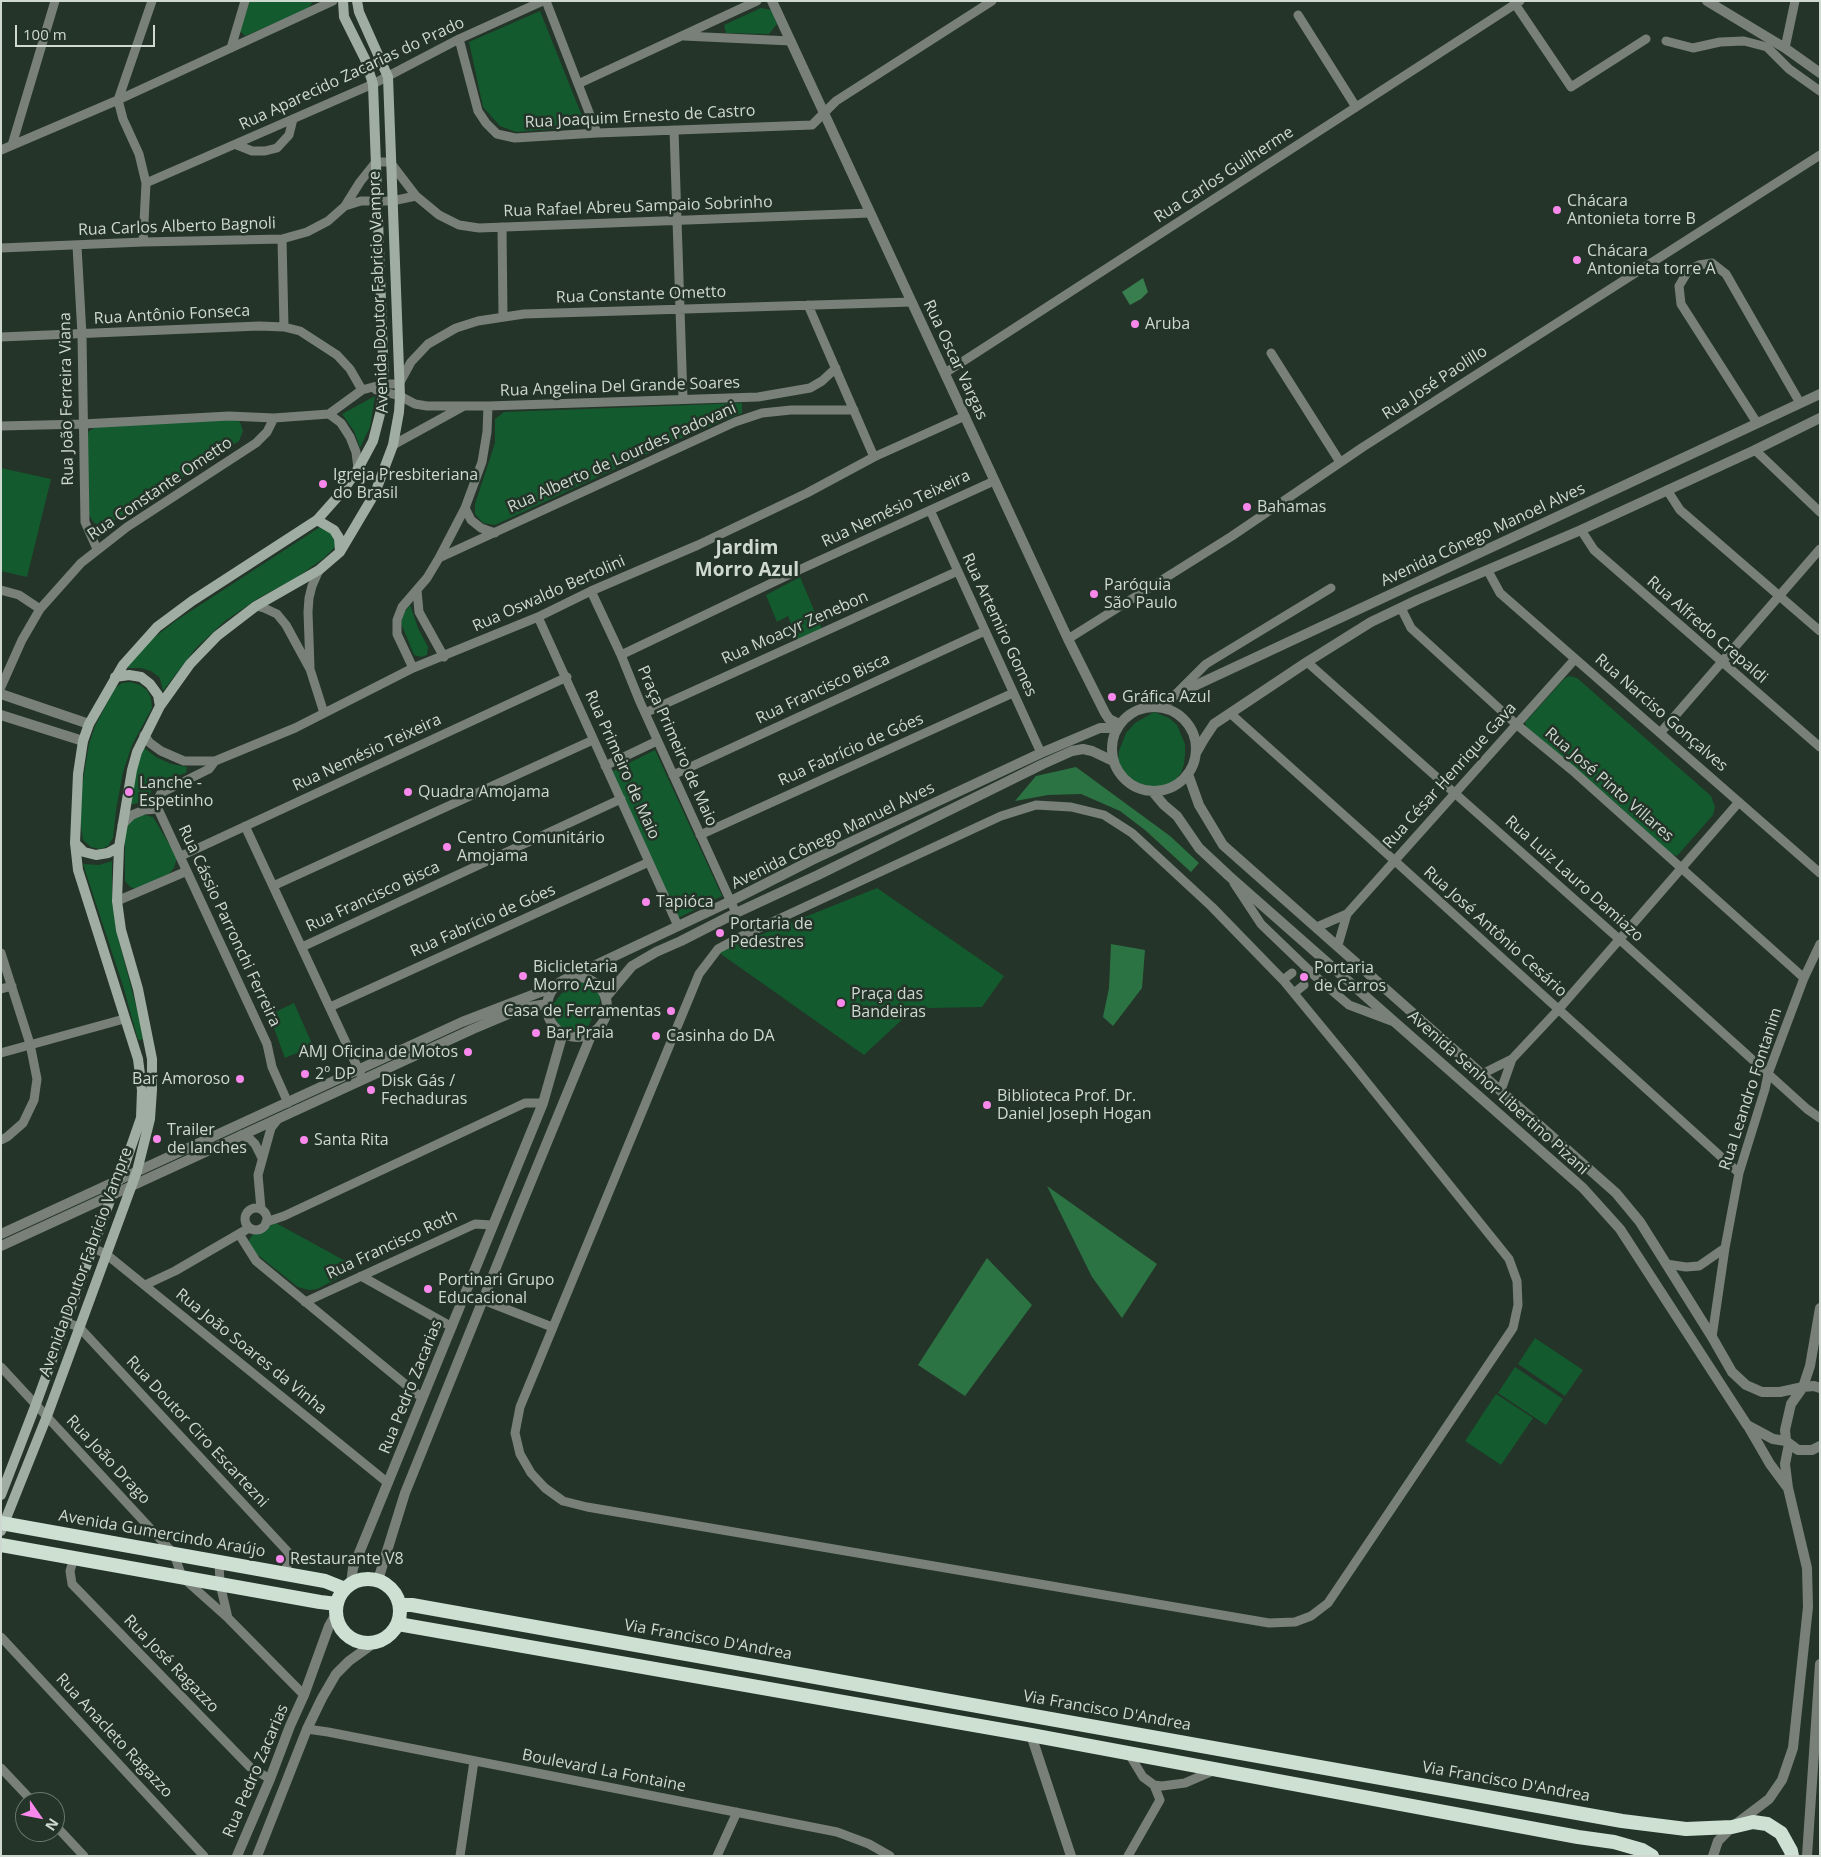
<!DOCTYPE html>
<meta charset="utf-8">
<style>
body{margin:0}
#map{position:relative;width:1821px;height:1857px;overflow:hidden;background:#243428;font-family:"Open Sans",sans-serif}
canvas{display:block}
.frame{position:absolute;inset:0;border:2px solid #cfd9d1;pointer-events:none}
.north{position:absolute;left:15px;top:1792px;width:50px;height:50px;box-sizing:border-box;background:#243428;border:1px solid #68766c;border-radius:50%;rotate:123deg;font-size:14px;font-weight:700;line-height:20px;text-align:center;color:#cfd9d1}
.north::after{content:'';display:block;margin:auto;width:18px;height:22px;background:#f888eb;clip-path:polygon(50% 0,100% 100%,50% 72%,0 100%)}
.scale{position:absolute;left:15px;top:25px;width:140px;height:22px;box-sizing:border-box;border:2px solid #cfd9d1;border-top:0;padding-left:6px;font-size:15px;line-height:18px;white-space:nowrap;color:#cfd9d1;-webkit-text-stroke:4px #243428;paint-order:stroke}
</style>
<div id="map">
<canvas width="1821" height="1857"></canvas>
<div class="frame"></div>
<div class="north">N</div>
<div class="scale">100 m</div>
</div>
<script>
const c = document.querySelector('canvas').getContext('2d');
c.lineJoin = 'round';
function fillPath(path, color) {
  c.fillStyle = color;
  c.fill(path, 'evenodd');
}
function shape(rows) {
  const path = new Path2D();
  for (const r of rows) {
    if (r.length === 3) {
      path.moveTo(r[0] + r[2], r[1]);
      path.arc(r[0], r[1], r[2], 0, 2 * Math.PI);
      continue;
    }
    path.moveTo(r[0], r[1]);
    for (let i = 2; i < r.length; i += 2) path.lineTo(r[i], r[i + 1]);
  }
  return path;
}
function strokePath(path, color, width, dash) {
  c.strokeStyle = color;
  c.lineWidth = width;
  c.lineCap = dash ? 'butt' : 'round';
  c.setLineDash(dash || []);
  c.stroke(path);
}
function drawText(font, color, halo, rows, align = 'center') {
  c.font = font + ' "Open Sans",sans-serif';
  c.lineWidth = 5;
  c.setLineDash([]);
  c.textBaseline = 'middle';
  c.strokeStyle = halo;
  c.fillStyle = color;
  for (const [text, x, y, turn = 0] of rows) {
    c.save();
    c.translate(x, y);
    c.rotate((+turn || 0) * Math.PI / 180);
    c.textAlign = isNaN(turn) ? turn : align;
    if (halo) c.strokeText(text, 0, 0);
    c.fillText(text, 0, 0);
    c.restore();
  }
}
fillPath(shape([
 [250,1,313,1,309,8,245,36,240,31],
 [761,8,771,10,777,24,769,34,726,33,724,25],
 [540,11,586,126,516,132,500,126,483,107,469,42],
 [375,396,370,427,360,448,354,431,342,414],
 [742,403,742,413,686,436,495,525,483,523,475,514,475,504,495,443,495,419,504,412],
 [230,418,240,422,243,431,239,441,104,527,94,523,88,513,85,441,89,431,98,426],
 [1,468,51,479,27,577,1,571],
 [320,527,326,527,336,541,335,547,324,558,296,578,257,599,225,621,196,648,163,691,160,678,151,671,141,668,126,668,152,639,177,620],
 [800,577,822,629,798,640,788,616,777,622,766,595],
 [410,605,418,628,428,647,427,655,421,657,414,655,401,623,404,613],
 [1569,676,1577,678,1711,796,1715,807,1713,815,1677,856,1668,853,1526,727,1525,722,1529,718,1564,679],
 [131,682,140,685,147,690,151,698,152,708,132,745,123,772,116,810,113,838,108,846,100,849,91,847,83,840,81,827,81,792,89,744,95,726,115,688,122,683],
 [1154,712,1169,718,1177,725,1185,744,1185,755,1184,764,1181,773,1173,782,1162,789,1152,790,1140,787,1130,781,1122,772,1118,762,1119,751,1126,733,1135,723],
 [143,747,156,757,171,764,187,767,186,773,157,783,152,788,148,801,128,805],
 [655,750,722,896,676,919,611,772],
 [142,814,153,817,177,857,174,868,170,873,137,889,130,887,125,881,125,833,127,822],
 [112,861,112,901,118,938,145,1039,138,1040,123,986,83,864,99,865],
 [877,888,1004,976,982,1007,929,1008,908,1014,864,1055,718,952],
 [580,982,591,985,599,990,600,1002,589,1025,580,1031,569,1031,561,1028,555,1018,554,1003,561,994,572,985],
 [294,1003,313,1046,285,1058,269,1015],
 [276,1223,358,1268,317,1289,309,1290,298,1287,249,1248,249,1240,254,1233],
 [1535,1338,1583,1370,1565,1396,1518,1364],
 [1515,1367,1563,1399,1546,1425,1498,1393],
 [1496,1394,1533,1418,1501,1465,1465,1441]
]), '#135a2e');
fillPath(shape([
 [1076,767,1170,836,1199,863,1191,872,1145,830,1120,811,1081,794,1048,795,1015,801,1036,776],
 [1111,944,1145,950,1142,988,1113,1026,1103,1017,1109,988],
 [1047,1186,1157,1264,1122,1318,1092,1277],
 [987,1258,1032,1305,965,1396,918,1365]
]), '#2c7343');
fillPath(shape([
 [1143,278,1148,292,1141,299,1130,305,1122,292]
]), '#387e4e');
strokePath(shape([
 [546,1,597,133],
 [1515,4,1571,87,1646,39],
 [1298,15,1356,107],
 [684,36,791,41],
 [459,39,478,111,486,123,497,134,515,138,597,133,812,125,836,101,992,1],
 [1666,41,1693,48,1720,42,1744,41,1767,47,1789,69,1820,91],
 [231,48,245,1],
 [1785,48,1795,1],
 [578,84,757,1],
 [674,130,683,399],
 [12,145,55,1],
 [237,145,252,151,265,151,277,148,289,135,293,119],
 [1,150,118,100,333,1],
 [146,183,373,84,459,39,543,1],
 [345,206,361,201,392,201,416,196],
 [502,227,503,317],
 [282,239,284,327],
 [143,242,146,183,139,154,123,119,118,100,152,1],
 [77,246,82,335,85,522,97,549],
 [1,248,143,242,282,239,307,232,328,221,345,206,360,182,376,162,390,162,416,196,439,215,459,225,479,228,870,213],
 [808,305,874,457],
 [1,337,259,326,284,327,300,331,337,355,350,369,362,390],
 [1271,353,1340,462],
 [945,373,1520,1],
 [376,390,400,396,415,404,427,406,488,406,758,397,810,388,822,381,836,368],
 [329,414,341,423,350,437,356,452,358,469],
 [1757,423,1681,304,1679,286,1688,271,1699,265,1712,263,1726,274,1800,403],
 [1,426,83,424,229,416,274,418,329,414,362,390,384,384,399,384,411,362,428,344,456,328,478,321,524,314,912,302],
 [393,445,464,406],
 [1755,450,1820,512],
 [1667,490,1680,510,1820,631],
 [465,508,471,520,481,528,495,533],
 [930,510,1041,753],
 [1581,530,1594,550,1820,747],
 [439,558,735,422,762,413,791,410,854,410],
 [1488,571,1500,593,1820,873],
 [1,590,19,595,40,609],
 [417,590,419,612,444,657],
 [591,591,621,655,640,702,736,913],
 [256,606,264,608,277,614,286,625,310,669,324,713],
 [1401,608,1411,628,1516,724,1573,771,1804,978],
 [538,617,678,926],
 [1068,639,1232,536,1363,447,1820,155],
 [621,655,801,569,994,481],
 [1307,662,1619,939,1807,1109,1820,1118],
 [310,667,308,612,309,598,312,586,319,570],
 [413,668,397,634,397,620,402,607,427,578,439,558,465,508,482,462,487,432,488,406],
 [1,687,22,640,40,609,81,563,127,527,256,443,267,432,274,418],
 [1177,693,1206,664,1331,588],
 [645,713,958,571],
 [1231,714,1395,861,1739,1173],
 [1661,732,1820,549],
 [144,735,150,743,161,751,184,761,215,761,295,728,413,668,538,617,591,591,698,545,807,493,874,457,965,416],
 [215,761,209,769,161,793,157,801,158,809,267,1044,272,1067,288,1103],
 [605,766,657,741],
 [673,775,985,631],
 [1036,805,1071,807,1104,815,1132,833,1212,907,1283,980,1353,1065,1509,1259,1517,1281,1518,1305,1513,1328,1328,1603,1311,1616,1295,1622,1269,1623,587,1507,563,1501,545,1488,531,1473,520,1454,515,1433,520,1407,699,974,718,949,742,936,1001,816,1036,805],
 [122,825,132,815,144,810,158,809],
 [245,826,361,1075],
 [700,835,1013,693],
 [181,856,567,677],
 [1234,883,1261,924,1315,976,1349,1005,1394,1022],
 [273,886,593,740],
 [117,901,187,871],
 [1317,927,1347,914],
 [1338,945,1347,914,1575,659],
 [302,947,621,799],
 [1,953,30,1044,37,1079,34,1100,23,1123,7,1137,1,1140],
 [1283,980,1292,973],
 [1,989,12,986],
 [1294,993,1304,985],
 [330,1007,649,862],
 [1,1053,124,1019],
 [1482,1074,1512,1059,1558,1010,1739,802],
 [1501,1090,1512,1059],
 [241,1135,250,1139,255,1144,262,1158],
 [256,1219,11],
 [261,1209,258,1175,271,1128,278,1119],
 [266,1222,284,1216,525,1103,543,1103],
 [239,1234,256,1261,422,1398],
 [93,1248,106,1254,388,1483],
 [1666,1264,1686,1267,1699,1266,1725,1248],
 [361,1276,452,1327],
 [145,1285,175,1271,249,1228],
 [483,1300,552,1327],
 [305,1302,475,1224,493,1225],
 [65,1322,79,1327,288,1552,289,1562,283,1574],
 [1712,1337,1725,1248,1739,1173,1765,1089,1768,1074,1804,978,1820,944],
 [1,1367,174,1554,182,1577,228,1618,304,1695],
 [74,1558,70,1571,72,1584,250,1767,270,1779],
 [219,1561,220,1584,228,1618],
 [1,1637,204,1856],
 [307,1729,328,1732,837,1832,869,1844,890,1856],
 [1129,1754,1143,1777,1154,1785,1162,1786,1185,1783,1215,1770],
 [1,1768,33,1802],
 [55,1825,84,1856],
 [460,1856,474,1761],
 [717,1856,737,1812],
 [1128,1856,1160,1800,1154,1785]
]), '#788079', 9);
strokePath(shape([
 [772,1,1068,639,1105,713,1109,719,1119,724],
 [1707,1,1785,48,1820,73],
 [1,694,89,724],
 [1154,749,42],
 [1161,707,1175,695,1820,394],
 [1,715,83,741],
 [1196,753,1204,739,1214,724,1307,662,1371,622,1417,600,1581,530,1755,450,1820,418],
 [1188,774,1199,805,1223,845,1616,1193,1640,1222,1712,1337,1732,1372,1746,1385,1762,1392,1780,1392,1803,1387,1810,1366,1820,1308],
 [1153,792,1164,805,1177,816,1199,848,1229,876,1583,1188,1620,1229,1747,1425,1773,1439,1786,1441],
 [577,1007,30],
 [564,980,731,901,812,860,1041,753,1100,728,1117,728],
 [606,997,632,966,656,952,681,941,736,913,818,875,1043,764,1072,751,1083,749,1092,751,1113,761],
 [1,1234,462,1022,556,986],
 [1,1246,473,1029,523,1008,547,1004],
 [1820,1388,1814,1386,1803,1387,1791,1404,1785,1430,1786,1441,1798,1450,1812,1450,1820,1446],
 [1748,1426,1770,1464,1787,1487],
 [378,1580,405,1493,518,1213,592,1033],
 [351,1584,353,1568,543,1103,563,1033],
 [1031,1735,1071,1856],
 [237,1856,270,1779,290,1726,304,1695,329,1626,336,1614],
 [257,1856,307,1729,322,1698,336,1674,349,1661,374,1643],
 [1713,1856,1718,1841,1732,1827,1769,1799,1782,1780,1793,1748,1808,1607,1807,1568,1788,1488,1785,1464,1789,1444],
 [1807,1856,1820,1664]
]), '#788079', 10);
strokePath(shape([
 [317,520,334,530,339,538,340,551],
 [115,677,129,675,141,677,150,684,158,695,160,706],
 [75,843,84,852,96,855,108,853,119,847],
 [1,1495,36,1404,112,1195,125,1164,141,1118,142,1090,138,1059,78,870,75,843,78,774,83,741,89,724,123,665,157,627,192,601,317,520,341,493,358,469,373,441,381,410,384,384,373,84,365,59,344,17,343,1],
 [1,1531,47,1416,137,1171,150,1119,152,1090,152,1059,138,989,121,930,117,901,119,847,132,770,137,752,160,706,190,664,217,636,256,606,319,570,340,552,375,493,393,445,399,412,400,396,388,77,359,12,357,1]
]), '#a0ada3', 10);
strokePath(shape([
 [1,1523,325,1581,345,1589],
 [1,1545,320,1602,337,1604],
 [368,1611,32],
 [400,1605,412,1605,1622,1821,1686,1829,1732,1827,1753,1822,1767,1824,1781,1833,1791,1851,1792,1856],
 [398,1624,1031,1735,1578,1837,1614,1842,1642,1850,1652,1856]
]), '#cee0d2', 14);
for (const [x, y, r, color] of [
 [1557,210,5,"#f888eb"],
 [1577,260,5,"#f888eb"],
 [1135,324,5,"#f888eb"],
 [323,484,5,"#f888eb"],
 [1247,507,5,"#f888eb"],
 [1094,594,5,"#f888eb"],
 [1112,697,5,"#f888eb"],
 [129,792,5,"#f888eb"],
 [408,792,5,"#f888eb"],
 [447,847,5,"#f888eb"],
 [646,902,5,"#f888eb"],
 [720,933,5,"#f888eb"],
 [523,976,5,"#f888eb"],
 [1304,977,5,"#f888eb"],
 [841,1003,5,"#f888eb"],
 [671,1011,5,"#f888eb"],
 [536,1033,5,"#f888eb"],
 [656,1036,5,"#f888eb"],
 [468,1052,5,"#f888eb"],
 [305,1074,5,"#f888eb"],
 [240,1079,5,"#f888eb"],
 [371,1090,5,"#f888eb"],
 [987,1105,5,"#f888eb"],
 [157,1139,5,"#f888eb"],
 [304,1140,5,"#f888eb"],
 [428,1289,5,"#f888eb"],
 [280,1559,5,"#f888eb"]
]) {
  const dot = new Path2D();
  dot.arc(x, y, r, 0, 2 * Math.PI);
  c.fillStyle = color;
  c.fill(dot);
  strokePath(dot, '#243428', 2);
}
drawText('16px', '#cfd9d1', '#243428', [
 ["Rua Aparecido Zacarias do Prado",352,74,-25],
 ["Rua Joaquim Ernesto de Castro",640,117,-3],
 ["Rua Carlos Guilherme",1224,175,-33],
 ["Rua Rafael Abreu Sampaio Sobrinho",638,207,-2],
 ["Rua Carlos Alberto Bagnoli",177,227,-2],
 ["Avenida Doutor Fabricio Vampre",379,292,-92],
 ["Rua Constante Ometto",641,295,-2],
 ["Rua Antônio Fonseca",172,315,-3],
 ["Rua Oscar Vargas",955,360,65],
 ["Rua José Paolillo",1435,383,-33],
 ["Rua Angelina Del Grande Soares",620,387,-2],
 ["Rua João Ferreira Viana",67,399,-91],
 ["Rua Alberto de Lourdes Padovani",622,458,-24],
 ["Rua Constante Ometto",160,489,-34],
 ["Rua Nemésio Teixeira",896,509,-25],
 ["Avenida Cônego Manoel Alves",1483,535,-25],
 ["Rua Oswaldo Bertolini",549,594,-24],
 ["Rua Artemiro Gomes",999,625,65],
 ["Rua Moacyr Zenebon",795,628,-24],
 ["Rua Alfredo Crepaldi",1707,630,41],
 ["Rua Francisco Bisca",823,689,-25],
 ["Rua Narciso Gonçalves",1661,713,41],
 ["Praça Primeiro de Maio",677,746,66],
 ["Rua Fabrício de Góes",851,750,-24],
 ["Rua Nemésio Teixeira",367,753,-25],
 ["Rua Primeiro de Maio",622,765,66],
 ["Rua César Henrique Gava",1450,776,-48],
 ["Rua José Pinto Villares",1609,785,41],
 ["Avenida Cônego Manuel Alves",833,836,-26],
 ["Rua Luiz Lauro Damiazo",1574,879,42],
 ["Rua Francisco Bisca",373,897,-25],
 ["Rua Fabrício de Góes",483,921,-24],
 ["Rua Cássio Parronchi Ferreira",229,926,65],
 ["Rua José Antônio Cesário",1495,932,42],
 ["Rua Leandro Fontanim",1751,1089,-72],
 ["Avenida Senhor Libertino Pizani",1498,1093,42],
 ["Rua Francisco Roth",392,1245,-25],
 ["Avenida Doutor Fabricio Vampre",86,1262,-70],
 ["Rua João Soares da Vinha",251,1352,39],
 ["Rua Pedro Zacarias",411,1387,-68],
 ["Rua Doutor Ciro Escartezni",197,1432,47],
 ["Rua João Drago",108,1460,47],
 ["Avenida Gumercindo Araújo",162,1534,10],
 ["Via Francisco D'Andrea",708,1640,10],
 ["Rua José Ragazzo",171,1664,46],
 ["Via Francisco D'Andrea",1107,1711,10],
 ["Rua Anacleto Ragazzo",114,1736,47],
 ["Rua Pedro Zacarias",256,1771,-67],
 ["Boulevard La Fontaine",604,1771,11],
 ["Via Francisco D'Andrea",1506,1782,10]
]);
drawText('16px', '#cfd9d1', '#243428', [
 ["Chácara",1567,201],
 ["Antonieta torre B",1567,219],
 ["Chácara",1587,251],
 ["Antonieta torre A",1587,269],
 ["Aruba",1145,324],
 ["Igreja Presbiteriana",333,475],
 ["do Brasil",333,493],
 ["Bahamas",1257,507],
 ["Paróquia",1104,585],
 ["São Paulo",1104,603],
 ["Gráfica Azul",1122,697],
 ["Lanche -",139,783],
 ["Espetinho",139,801],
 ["Quadra Amojama",418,792],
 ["Centro Comunitário",457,838],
 ["Amojama",457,856],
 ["Tapióca",656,902],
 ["Portaria de",730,924],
 ["Pedestres",730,942],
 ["Biclicletaria",533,967],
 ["Morro Azul",533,985],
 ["Portaria",1314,968],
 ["de Carros",1314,986],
 ["Praça das",851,994],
 ["Bandeiras",851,1012],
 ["Casa de Ferramentas",661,1011,"right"],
 ["Bar Praia",546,1033],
 ["Casinha do DA",666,1036],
 ["AMJ Oficina de Motos",458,1052,"right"],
 ["2º DP",315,1074],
 ["Bar Amoroso",230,1079,"right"],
 ["Disk Gás /",381,1081],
 ["Fechaduras",381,1099],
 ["Biblioteca Prof. Dr.",997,1096],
 ["Daniel Joseph Hogan",997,1114],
 ["Trailer",167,1130],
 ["de lanches",167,1148],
 ["Santa Rita",314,1140],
 ["Portinari Grupo",438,1280],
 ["Educacional",438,1298],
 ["Restaurante V8",290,1559]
], 'left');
drawText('bold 19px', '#cfd9d1', '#243428', [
 ["Jardim",747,549],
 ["Morro Azul",747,571]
]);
</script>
